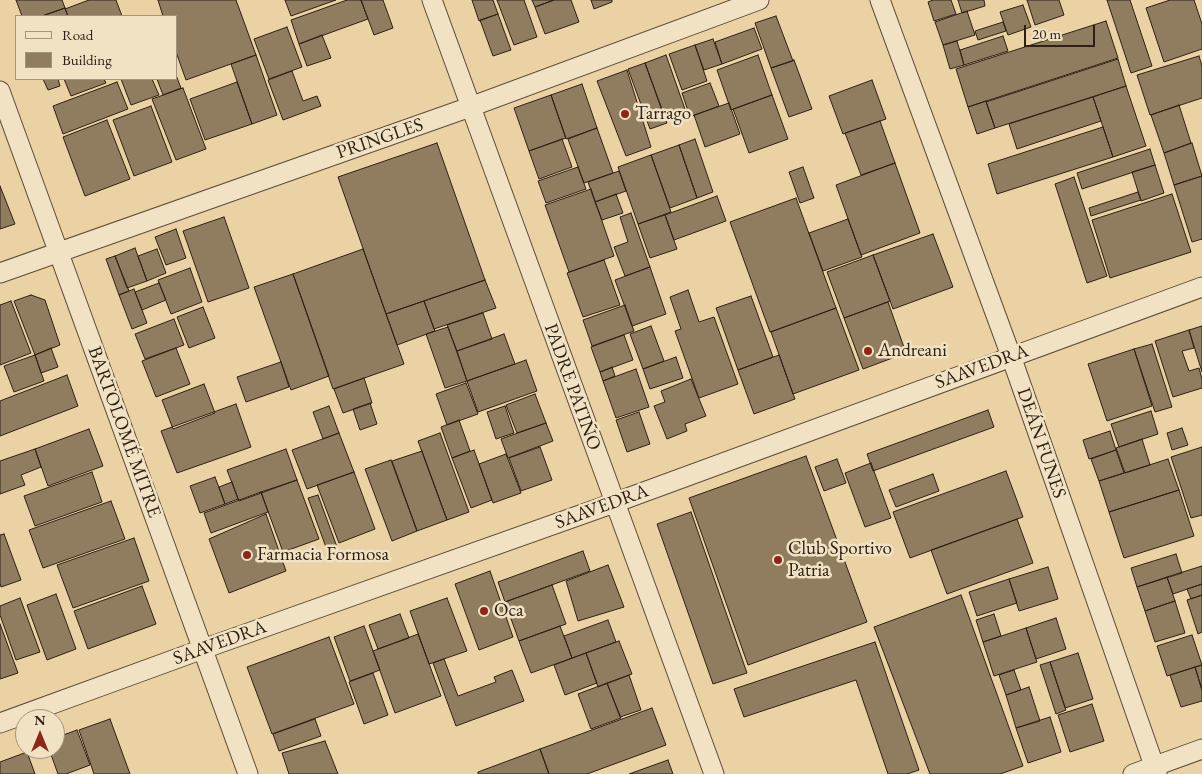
<!DOCTYPE html>
<meta charset="utf-8">
<style>
body{margin:0}
#map{position:relative;width:1202px;height:774px;overflow:hidden;background:#ead2a4;font-family:"EB Garamond",serif}
canvas{display:block}
.legend{position:absolute;left:15px;top:15px;width:162px;height:65px;box-sizing:border-box;background:#f1e2c4;border:1px solid #a3947e;margin:0;padding:6px 9px;list-style:none;font-size:15px;color:#2e2015}
.legend li{display:flex;align-items:center;gap:10px;height:25px}
.legend b{width:25px;border:1px solid #a3947e}
.north{position:absolute;left:15px;top:709px;width:50px;height:50px;box-sizing:border-box;background:#f1e2c4;border:1px solid #a3947e;border-radius:50%;rotate:0deg;font-size:14px;font-weight:700;line-height:20px;text-align:center;color:#2e2015}
.north::after{content:'';display:block;margin:auto;width:18px;height:22px;background:#8f2418;clip-path:polygon(50% 0,100% 100%,50% 72%,0 100%)}
.scale{position:absolute;left:1024px;top:25px;width:71px;height:22px;box-sizing:border-box;border:2px solid #2e2015;border-top:0;padding-left:6px;font-size:15px;line-height:18px;white-space:nowrap;color:#2e2015;-webkit-text-stroke:4px #f1e2c4;paint-order:stroke}
</style>
<div id="map">
<canvas width="1202" height="774"></canvas>
<ul class="legend">
<li><b style="height:6px;background:#f1e2c4"></b>Road</li>
<li><b style="height:14px;background:#907d5f"></b>Building</li>
</ul>
<div class="north">N</div>
<div class="scale">20 m</div>
</div>
<script>
const c = document.querySelector('canvas').getContext('2d');
c.lineJoin = 'round';
function fillPath(path, color) {
  c.fillStyle = color;
  c.fill(path, 'evenodd');
}
function shape(rows) {
  const path = new Path2D();
  for (const r of rows) {
    path.moveTo(r[0], r[1]);
    for (let i = 2; i < r.length; i += 2) path.lineTo(r[i], r[i + 1]);
  }
  return path;
}
function strokePath(path, color, width, dash) {
  c.strokeStyle = color;
  c.lineWidth = width;
  c.lineCap = dash ? 'butt' : 'round';
  c.setLineDash(dash || []);
  c.stroke(path);
}
function drawText(font, color, halo, rows, align = 'center') {
  c.font = font + ' "EB Garamond",serif';
  c.lineWidth = 5;
  c.setLineDash([]);
  c.textBaseline = 'middle';
  c.strokeStyle = halo;
  c.fillStyle = color;
  for (const [text, x, y, turn = 0] of rows) {
    c.save();
    c.translate(x, y);
    c.rotate((+turn || 0) * Math.PI / 180);
    c.textAlign = isNaN(turn) ? turn : align;
    if (halo) c.strokeText(text, 0, 0);
    c.fillText(text, 0, 0);
    c.restore();
  }
}
const building = shape([
 [16,0,62,0,65,8,42,16,22,16,16,0],
 [89,0,116,0,122,16,68,16,65,9,89,0],
 [158,0,236,0,256,55,186,80,176,52,176,16,163,16,158,0],
 [285,0,336,0,291,16,285,0],
 [347,0,361,0,368,19,299,44,291,20,347,0],
 [361,0,383,0,393,28,374,35,361,0],
 [472,0,493,0,498,14,479,21,472,0],
 [497,0,524,0,537,37,514,45,497,0],
 [532,0,554,0,535,7,532,0],
 [554,0,571,0,579,22,545,34,535,7,554,0],
 [591,0,612,0,612,2,594,9,591,0],
 [933,0,951,0,956,14,934,21,928,2,933,0],
 [958,0,984,0,985,6,962,13,958,0],
 [1027,0,1059,0,1064,15,1035,25,1027,0],
 [1107,0,1130,0,1152,66,1131,73,1107,0],
 [1170,0,1194,0,1202,24,1202,49,1164,62,1146,8,1170,0],
 [1023,5,1031,27,1008,35,1000,12,1023,5],
 [65,8,68,16,42,16,65,8],
 [967,11,975,35,943,45,935,22,967,11],
 [498,14,511,50,493,56,480,20,498,14],
 [776,16,793,61,771,68,755,23,776,16],
 [1106,21,1118,58,968,107,956,69,1106,21],
 [1003,22,1006,31,978,40,975,31,1003,22],
 [287,27,302,67,269,79,254,39,287,27],
 [754,28,762,49,722,64,715,42,754,28],
 [322,35,331,58,307,66,299,44,322,35],
 [1003,36,1008,51,964,65,960,50,1003,36],
 [713,39,722,64,704,70,695,45,713,39],
 [957,41,964,65,950,69,943,45,957,41],
 [695,45,707,81,682,90,669,54,695,45],
 [256,55,277,115,252,124,231,64,256,55],
 [666,55,686,112,665,119,645,63,666,55],
 [758,55,772,95,731,110,717,70,758,55],
 [1199,56,1202,66,1202,98,1150,115,1137,75,1199,56],
 [1118,59,1126,86,995,128,986,102,1118,59],
 [794,60,812,109,789,117,771,68,794,60],
 [645,63,667,123,650,129,628,69,645,63],
 [627,70,651,147,626,156,597,81,627,70],
 [292,71,303,101,317,96,321,106,283,120,268,80,292,71],
 [176,75,181,88,163,95,157,79,176,79,176,75],
 [43,79,58,79,60,86,48,90,43,79],
 [64,79,104,79,106,83,71,96,64,79],
 [121,79,152,79,159,95,131,105,121,79],
 [872,80,886,119,843,134,829,96,872,80],
 [117,82,128,109,63,134,53,106,117,82],
 [237,82,252,124,205,140,190,99,237,82],
 [710,83,719,106,690,117,682,93,710,83],
 [582,84,597,128,566,139,551,95,582,84],
 [1126,86,1146,146,1113,157,1093,97,1126,86],
 [183,88,206,149,176,160,152,99,183,88],
 [551,95,566,138,529,151,514,108,551,95],
 [772,95,788,139,749,153,733,109,772,95],
 [1093,97,1101,121,1017,149,1009,124,1093,97],
 [986,101,995,128,977,134,968,107,986,101],
 [729,103,740,134,705,147,694,115,729,103],
 [1179,105,1191,143,1164,153,1151,115,1179,105],
 [151,106,172,162,134,176,113,120,151,106],
 [107,120,130,179,85,196,63,137,107,120],
 [880,121,895,163,861,175,845,133,880,121],
 [1103,127,1113,157,997,194,988,164,1103,127],
 [597,128,613,173,584,183,568,139,597,128],
 [562,139,572,167,539,179,529,151,562,139],
 [695,139,713,192,697,198,679,145,695,139],
 [437,143,485,280,386,314,338,177,437,143],
 [1192,143,1202,176,1174,185,1164,153,1192,143],
 [679,145,697,198,670,208,651,155,679,145],
 [1150,149,1155,165,1082,189,1077,173,1150,149],
 [651,155,671,212,638,224,618,167,651,155],
 [895,163,920,233,861,255,836,185,895,163],
 [1155,165,1164,193,1141,201,1132,172,1155,165],
 [578,167,586,189,546,203,538,181,578,167],
 [803,167,814,198,800,203,789,172,803,167],
 [619,171,626,191,595,202,588,182,619,171],
 [1202,176,1202,239,1192,242,1174,185,1202,176],
 [1074,177,1107,276,1087,283,1055,184,1074,177],
 [0,186,15,224,0,229,0,186],
 [591,189,614,256,569,272,545,205,591,189],
 [1138,192,1141,200,1091,216,1089,208,1138,192],
 [616,194,623,213,602,220,595,202,616,194],
 [1172,194,1191,252,1110,278,1092,220,1172,194],
 [717,196,726,221,674,240,665,215,717,196],
 [796,198,836,308,770,332,730,222,796,198],
 [631,213,650,267,625,276,614,247,628,242,620,217,631,213],
 [665,215,677,249,650,258,638,224,665,215],
 [224,217,249,288,208,302,183,231,224,217],
 [848,219,862,257,823,271,809,233,848,219],
 [176,229,186,258,166,265,155,237,176,229],
 [933,234,953,287,893,309,873,255,933,234],
 [135,248,147,281,127,288,115,256,135,248],
 [157,249,166,273,147,281,138,256,157,249],
 [363,249,404,364,333,389,293,274,363,249],
 [873,255,890,301,844,318,827,272,873,255],
 [115,256,129,291,119,295,106,259,115,256],
 [604,260,620,305,583,317,567,273,604,260],
 [650,267,666,314,632,326,615,280,650,267],
 [190,268,202,302,171,314,158,280,190,268],
 [293,274,329,376,291,390,254,287,293,274],
 [485,280,496,308,434,329,424,301,485,280],
 [159,283,166,300,142,310,135,292,159,283],
 [134,289,147,323,132,329,119,295,134,289],
 [688,290,699,322,714,317,738,384,699,398,675,331,681,329,670,297,688,290],
 [31,295,45,300,60,345,35,355,14,301,31,295],
 [751,296,773,357,738,370,716,308,751,296],
 [11,301,31,353,0,365,0,305,11,301],
 [424,301,435,331,397,345,386,314,424,301],
 [888,302,906,353,863,369,844,318,888,302],
 [625,305,634,331,592,346,583,320,625,305],
 [203,307,215,338,189,348,177,317,203,307],
 [836,308,859,370,793,394,771,332,836,308],
 [483,313,492,339,457,351,447,325,483,313],
 [174,319,184,345,145,359,135,334,174,319],
 [651,326,664,361,643,369,630,334,651,326],
 [1202,326,1202,372,1189,330,1202,326],
 [448,327,467,381,445,388,426,334,448,327],
 [1189,330,1194,348,1182,351,1189,371,1199,368,1202,379,1202,388,1173,397,1155,341,1189,330],
 [504,334,515,364,467,381,457,351,504,334],
 [624,335,633,360,600,372,591,347,624,335],
 [1152,344,1172,407,1155,412,1134,349,1152,344],
 [51,348,58,367,41,373,35,355,51,348],
 [176,348,190,384,156,397,142,361,176,348],
 [1134,349,1152,406,1107,421,1088,364,1134,349],
 [35,355,44,381,14,392,4,366,35,355],
 [779,355,795,399,754,414,738,370,779,355],
 [676,357,683,378,650,389,643,369,676,357],
 [526,360,537,391,478,412,467,381,526,360],
 [281,362,289,387,246,402,237,377,281,362],
 [612,367,615,376,603,381,600,372,612,367],
 [636,369,649,407,616,418,603,381,636,369],
 [67,375,78,406,0,436,0,401,67,375],
 [364,378,372,403,343,413,334,389,364,378],
 [691,379,706,416,685,424,687,431,667,439,654,406,665,402,661,391,691,379],
 [466,383,478,414,447,425,436,394,466,383],
 [204,384,215,413,173,429,162,400,204,384],
 [535,394,546,423,517,433,506,405,535,394],
 [370,403,377,424,360,430,353,409,370,403],
 [236,404,251,447,177,473,161,431,236,404],
 [329,406,339,433,323,439,313,412,329,406],
 [505,406,514,433,496,439,487,412,505,406],
 [988,410,994,427,873,471,867,454,988,410],
 [1151,411,1158,434,1119,447,1111,424,1151,411],
 [639,412,650,444,627,452,616,420,639,412],
 [459,420,470,451,452,458,441,427,459,420],
 [546,423,553,441,508,458,501,439,546,423],
 [1182,428,1188,445,1172,450,1167,433,1182,428],
 [89,429,103,466,48,486,35,449,89,429],
 [1110,431,1116,450,1089,459,1083,440,1110,431],
 [339,433,354,472,307,489,292,450,339,433],
 [440,433,469,512,447,520,418,441,440,433],
 [1142,439,1150,465,1125,473,1116,448,1142,439],
 [540,447,552,480,521,491,509,458,540,447],
 [1202,447,1202,515,1191,518,1171,457,1202,447],
 [35,449,41,467,21,475,25,485,0,494,0,461,35,449],
 [286,449,297,480,239,501,227,470,286,449],
 [474,450,492,500,471,508,452,458,474,450],
 [1116,450,1124,473,1099,481,1091,459,1116,450],
 [422,451,447,520,417,531,392,461,422,451],
 [506,454,521,493,493,503,479,464,506,454],
 [806,456,867,622,748,665,689,498,806,456],
 [837,459,846,483,824,491,815,467,837,459],
 [1168,459,1179,490,1109,512,1099,481,1168,459],
 [391,460,417,531,392,541,365,469,391,460],
 [871,463,891,518,865,527,845,473,871,463],
 [1006,471,1023,517,910,558,893,512,1006,471],
 [92,472,102,502,35,526,24,496,92,472],
 [354,472,375,529,339,543,317,485,354,472],
 [933,474,939,491,896,507,889,490,933,474],
 [215,477,225,504,200,513,190,486,215,477],
 [297,480,319,539,283,552,261,492,297,480],
 [232,482,238,499,225,504,219,487,232,482],
 [1179,490,1194,536,1124,558,1109,512,1179,490],
 [261,492,268,512,211,533,204,513,261,492],
 [318,495,337,547,327,550,308,498,318,495],
 [111,501,125,539,43,568,29,530,111,501],
 [691,512,747,673,713,684,657,524,691,512],
 [266,514,286,571,229,593,209,539,266,514],
 [1017,519,1033,563,947,594,931,550,1017,519],
 [4,534,21,580,1,587,0,583,0,535,4,534],
 [134,538,149,581,73,608,57,565,134,538],
 [583,551,590,571,505,602,498,582,583,551],
 [1176,554,1182,573,1137,587,1131,568,1176,554],
 [608,565,624,607,578,621,566,581,608,565],
 [1202,566,1202,584,1173,594,1167,577,1202,566],
 [1048,567,1058,599,1019,611,1009,579,1048,567],
 [490,571,513,637,479,650,455,584,490,571],
 [1167,577,1175,601,1145,611,1137,587,1167,577],
 [1009,579,1017,603,977,616,969,592,1009,579],
 [1202,584,1202,595,1191,599,1187,589,1202,584],
 [552,585,566,624,519,641,505,602,552,585],
 [142,586,156,624,88,649,74,611,142,586],
 [56,594,76,649,47,660,27,605,56,594],
 [961,595,1023,766,1000,774,930,774,874,627,961,595],
 [1202,595,1202,632,1198,634,1187,600,1202,595],
 [20,598,40,652,16,660,0,615,0,606,20,598],
 [447,598,467,651,429,664,410,611,447,598],
 [1175,601,1185,633,1155,642,1145,611,1175,601],
 [400,614,409,638,378,649,369,625,400,614],
 [994,614,1001,636,983,642,976,620,994,614],
 [1056,618,1066,649,1036,659,1026,628,1056,618],
 [608,620,616,642,572,658,564,636,608,620],
 [0,624,18,673,0,679,0,624],
 [364,626,380,670,350,681,334,637,364,626],
 [560,626,572,658,531,673,519,641,560,626],
 [1026,628,1037,662,994,676,983,642,1026,628],
 [418,634,441,696,395,713,373,651,418,634],
 [1192,635,1202,665,1167,676,1157,646,1192,635],
 [329,637,354,704,272,734,247,667,329,637],
 [619,641,632,674,598,687,586,653,619,641],
 [875,642,919,770,907,774,888,774,856,680,744,717,734,689,875,642],
 [586,653,597,683,565,695,554,665,586,653],
 [1078,653,1093,699,1065,708,1050,662,1078,653],
 [444,659,458,696,496,682,494,677,512,670,524,701,456,726,433,663,444,659],
 [1050,662,1066,710,1056,714,1040,665,1050,662],
 [1202,665,1202,690,1195,667,1202,665],
 [1195,667,1202,690,1202,701,1181,707,1170,675,1195,667],
 [1014,670,1021,690,1006,695,999,675,1014,670],
 [373,673,388,715,364,724,349,682,373,673],
 [629,675,641,710,620,717,607,683,629,675],
 [607,683,621,718,591,729,578,694,607,683],
 [1029,687,1040,721,1016,728,1006,695,1029,687],
 [1092,704,1104,741,1070,752,1058,715,1092,704],
 [652,708,666,745,587,774,549,774,540,749,652,708],
 [1050,717,1061,752,1028,763,1016,728,1050,717],
 [110,719,130,774,94,774,79,730,110,719],
 [315,719,321,736,279,751,273,734,315,719],
 [77,730,90,765,66,774,58,774,49,749,55,749,55,738,77,730],
 [325,741,338,774,289,774,282,753,325,741],
 [540,749,549,774,478,774,478,772,540,749],
 [27,752,35,774,0,774,0,762,27,752],
 [668,760,673,774,629,774,668,760]
]);
fillPath(building, '#907d5f');
strokePath(building, '#2e2015', 1);
const street = shape([
 [432,0,714,774],
 [880,0,1011,356,1157,774],
 [0,91,248,774],
 [0,273,470,107,759,0],
 [0,723,203,649,614,503,1202,287],
 [1133,774,1202,749]
]);
strokePath(street, '#5d4c39', 21);
strokePath(street, '#f1e2c4', 19);
for (const [x, y, r, color] of [
 [625,114,5,"#8f2418"],
 [868,351,5,"#8f2418"],
 [247,555,5,"#8f2418"],
 [778,560,5,"#8f2418"],
 [484,611,5,"#8f2418"]
]) {
  const dot = new Path2D();
  dot.arc(x, y, r, 0, 2 * Math.PI);
  c.fillStyle = color;
  c.fill(dot);
  strokePath(dot, '#f1e2c4', 2);
}
drawText('19px', '#2e2015', '#f1e2c4', [
 ["Tarrago",635,114],
 ["Andreani",878,351],
 ["Club Sportivo",788,549],
 ["Patria",788,571],
 ["Farmacia Formosa",257,555],
 ["Oca",494,611]
], 'left');
drawText('19px', '#2e2015', '#f1e2c4', [
 ["PRINGLES",380,139,-19],
 ["SAAVEDRA",982,367,-20],
 ["PADRE PATIÑO",572,387,70],
 ["BARTOLOMÉ MITRE",124,432,70],
 ["DEÁN FUNES",1041,443,71],
 ["SAAVEDRA",602,507,-20],
 ["SAAVEDRA",220,643,-20]
]);
</script>
